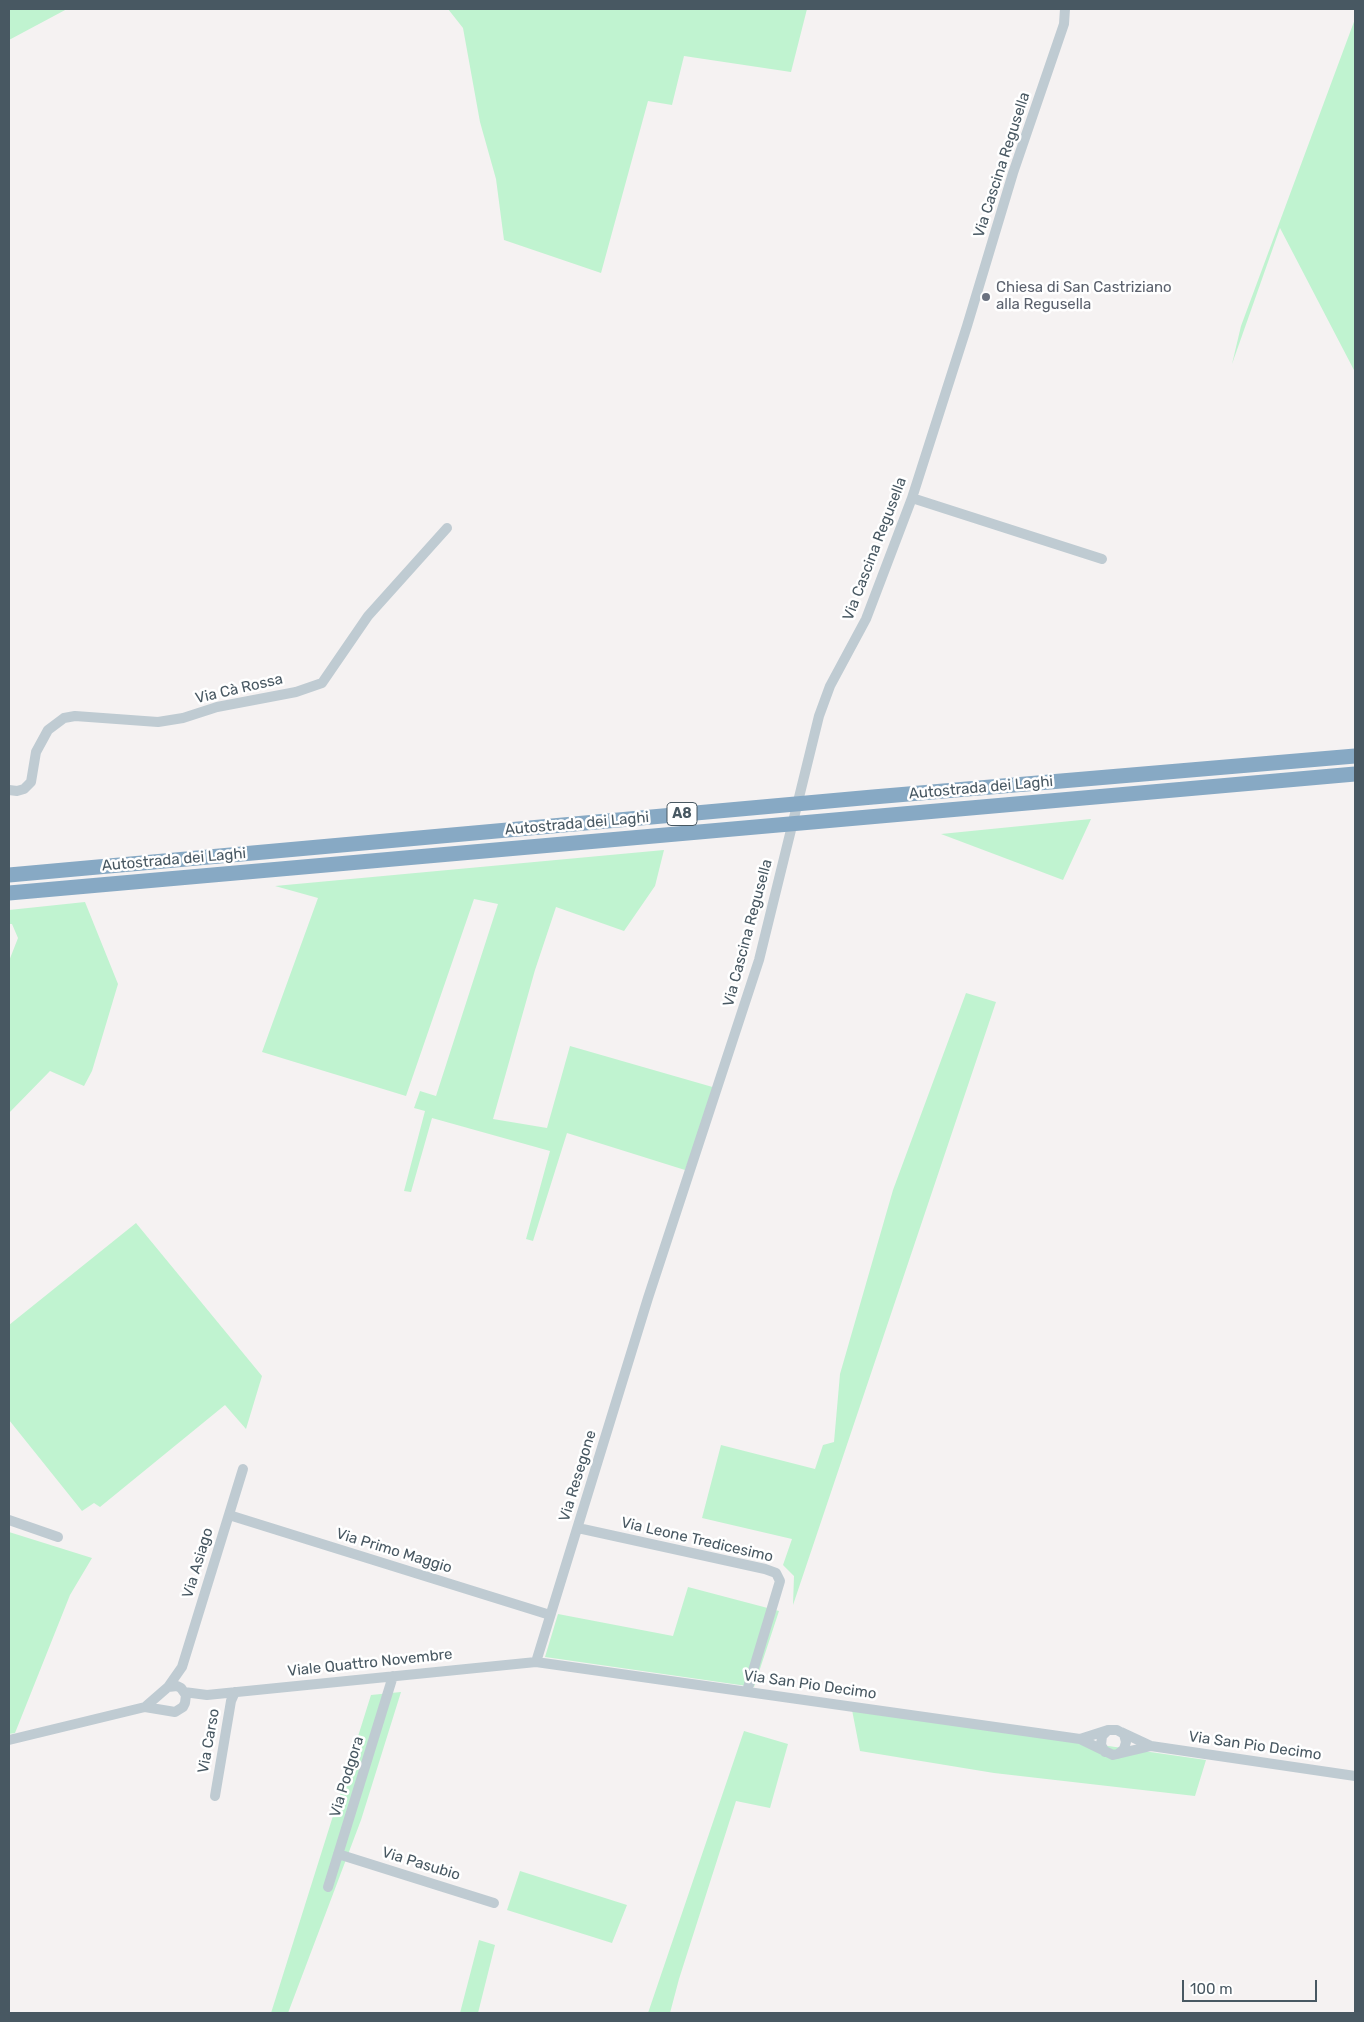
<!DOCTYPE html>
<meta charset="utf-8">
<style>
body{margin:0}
#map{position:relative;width:1364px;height:2022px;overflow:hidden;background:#f5f2f2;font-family:Rubik,sans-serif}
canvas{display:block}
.frame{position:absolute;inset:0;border:10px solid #485862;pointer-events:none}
.scale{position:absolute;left:1182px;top:1980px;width:135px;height:22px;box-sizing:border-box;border:2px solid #485862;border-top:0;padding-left:6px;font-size:15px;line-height:18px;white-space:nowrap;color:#485862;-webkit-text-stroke:4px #fff;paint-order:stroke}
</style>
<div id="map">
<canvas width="1364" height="2022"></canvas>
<div class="frame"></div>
<div class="scale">100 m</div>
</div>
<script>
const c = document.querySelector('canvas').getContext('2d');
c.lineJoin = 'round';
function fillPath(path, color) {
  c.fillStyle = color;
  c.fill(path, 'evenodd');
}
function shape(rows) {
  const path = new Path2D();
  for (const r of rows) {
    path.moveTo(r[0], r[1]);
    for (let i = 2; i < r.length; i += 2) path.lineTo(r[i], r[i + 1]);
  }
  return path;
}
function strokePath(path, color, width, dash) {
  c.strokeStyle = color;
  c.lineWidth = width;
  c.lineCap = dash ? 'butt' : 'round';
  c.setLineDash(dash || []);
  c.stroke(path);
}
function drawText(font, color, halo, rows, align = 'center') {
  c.font = font + ' Rubik,sans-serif';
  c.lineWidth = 5;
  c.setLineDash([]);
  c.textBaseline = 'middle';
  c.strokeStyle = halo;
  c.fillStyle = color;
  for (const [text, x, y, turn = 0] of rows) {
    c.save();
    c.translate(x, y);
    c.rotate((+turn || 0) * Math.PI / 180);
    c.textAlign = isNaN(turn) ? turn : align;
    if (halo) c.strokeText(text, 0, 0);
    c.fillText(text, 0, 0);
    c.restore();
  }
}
fillPath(shape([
 [9,9,67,9,9,40],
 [448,9,807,9,791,72,684,56,672,105,648,101,601,273,504,240,496,179,480,122,463,28],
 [1355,19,1355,372,1280,228,1232,364,1241,326],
 [1091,819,1063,880,941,834],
 [664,850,655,886,624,931,556,907,535,970,493,1119,547,1128,570,1046,716,1088,685,1170,567,1133,533,1241,526,1239,550,1151,432,1118,411,1192,404,1191,425,1111,414,1108,420,1091,436,1096,498,904,474,899,406,1096,262,1052,318,898,275,886],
 [85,902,118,984,92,1071,84,1086,50,1071,9,1113,9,961,18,938,12,924,9,924,9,910],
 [966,993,996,1002,793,1605,794,1576,783,1565,792,1539,702,1518,721,1445,815,1469,823,1445,834,1442,840,1374,893,1190],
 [136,1223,262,1376,246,1429,225,1405,100,1507,94,1503,82,1511,9,1420,9,1325],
 [9,1532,92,1558,70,1595,15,1733,9,1734],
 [688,1587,779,1611,754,1687,545,1657,558,1614,673,1636],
 [401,1692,361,1820,288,2013,271,2013,371,1695],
 [852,1710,1004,1731,1206,1760,1195,1796,994,1773,860,1751],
 [744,1731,788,1744,770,1808,736,1801,679,1979,670,2013,648,2013],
 [520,1871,627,1905,612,1943,507,1910],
 [479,1940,495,1945,478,2013,460,2013]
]), '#c0f3d0');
strokePath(shape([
 [912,498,1102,559],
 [9,790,17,791,24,789,31,782,36,752,48,730,64,718,75,716,158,722,183,718,217,707,296,692,322,683,368,616,447,528],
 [229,1515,550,1615],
 [9,1520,58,1537],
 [578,1528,765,1569,776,1573,780,1581,747,1691],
 [536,1662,648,1298,759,960,819,716,830,686,866,619,912,498,967,326,1013,173,1064,24,1065,9],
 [168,1687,182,1667,243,1469],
 [184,1692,207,1695,536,1662,1080,1739,1113,1755,1151,1746],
 [1121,1732,1151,1746,1355,1776],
 [1080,1739,1108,1730],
 [9,1740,145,1707,175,1712,183,1707,185,1703,186,1695,181,1688,177,1686,168,1687,145,1707],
 [1105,1752,1101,1745,1102,1736,1108,1730,1117,1730,1124,1734,1126,1742,1124,1749,1118,1754],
 [215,1796,231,1701,235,1692],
 [338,1854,494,1903],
 [328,1887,393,1676]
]), '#bfcbd2', 10);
strokePath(shape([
 [9,875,873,797,1355,756],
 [9,893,1355,774]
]), '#87a9c4', 15);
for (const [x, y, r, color] of [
 [986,297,5,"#6b7280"]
]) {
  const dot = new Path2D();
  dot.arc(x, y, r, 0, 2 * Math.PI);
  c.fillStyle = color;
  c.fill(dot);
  strokePath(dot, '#fff', 2);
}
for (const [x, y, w] of [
 [682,814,30]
]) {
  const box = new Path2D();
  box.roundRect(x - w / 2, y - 11.5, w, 23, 4);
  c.fillStyle = '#fff';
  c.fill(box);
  strokePath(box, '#485862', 1);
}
drawText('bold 14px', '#485862', null, [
 ["A8",682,814]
]);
drawText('15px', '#485862', '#fff', [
 ["Via Cascina Regusella",1002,165,-72],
 ["Via Cascina Regusella",875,549,-69],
 ["Via Cà Rossa",239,689,-13],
 ["Autostrada dei Laghi",981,788,-5],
 ["Autostrada dei Laghi",577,824,-5],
 ["Autostrada dei Laghi",174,860,-5],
 ["Via Cascina Regusella",748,933,-75],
 ["Via Resegone",578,1476,-73],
 ["Via Leone Tredicesimo",697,1540,13],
 ["Via Primo Maggio",394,1551,17],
 ["Via Asiago",198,1563,-73],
 ["Viale Quattro Novembre",370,1663,-6],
 ["Via San Pio Decimo",810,1685,8],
 ["Via Carso",209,1741,-80],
 ["Via San Pio Decimo",1255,1746,8],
 ["Via Podgora",347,1777,-73],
 ["Via Pasubio",421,1864,17]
]);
drawText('15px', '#5b616d', '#fff', [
 ["Chiesa di San Castriziano",996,288],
 ["alla Regusella",996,305]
], 'left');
</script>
